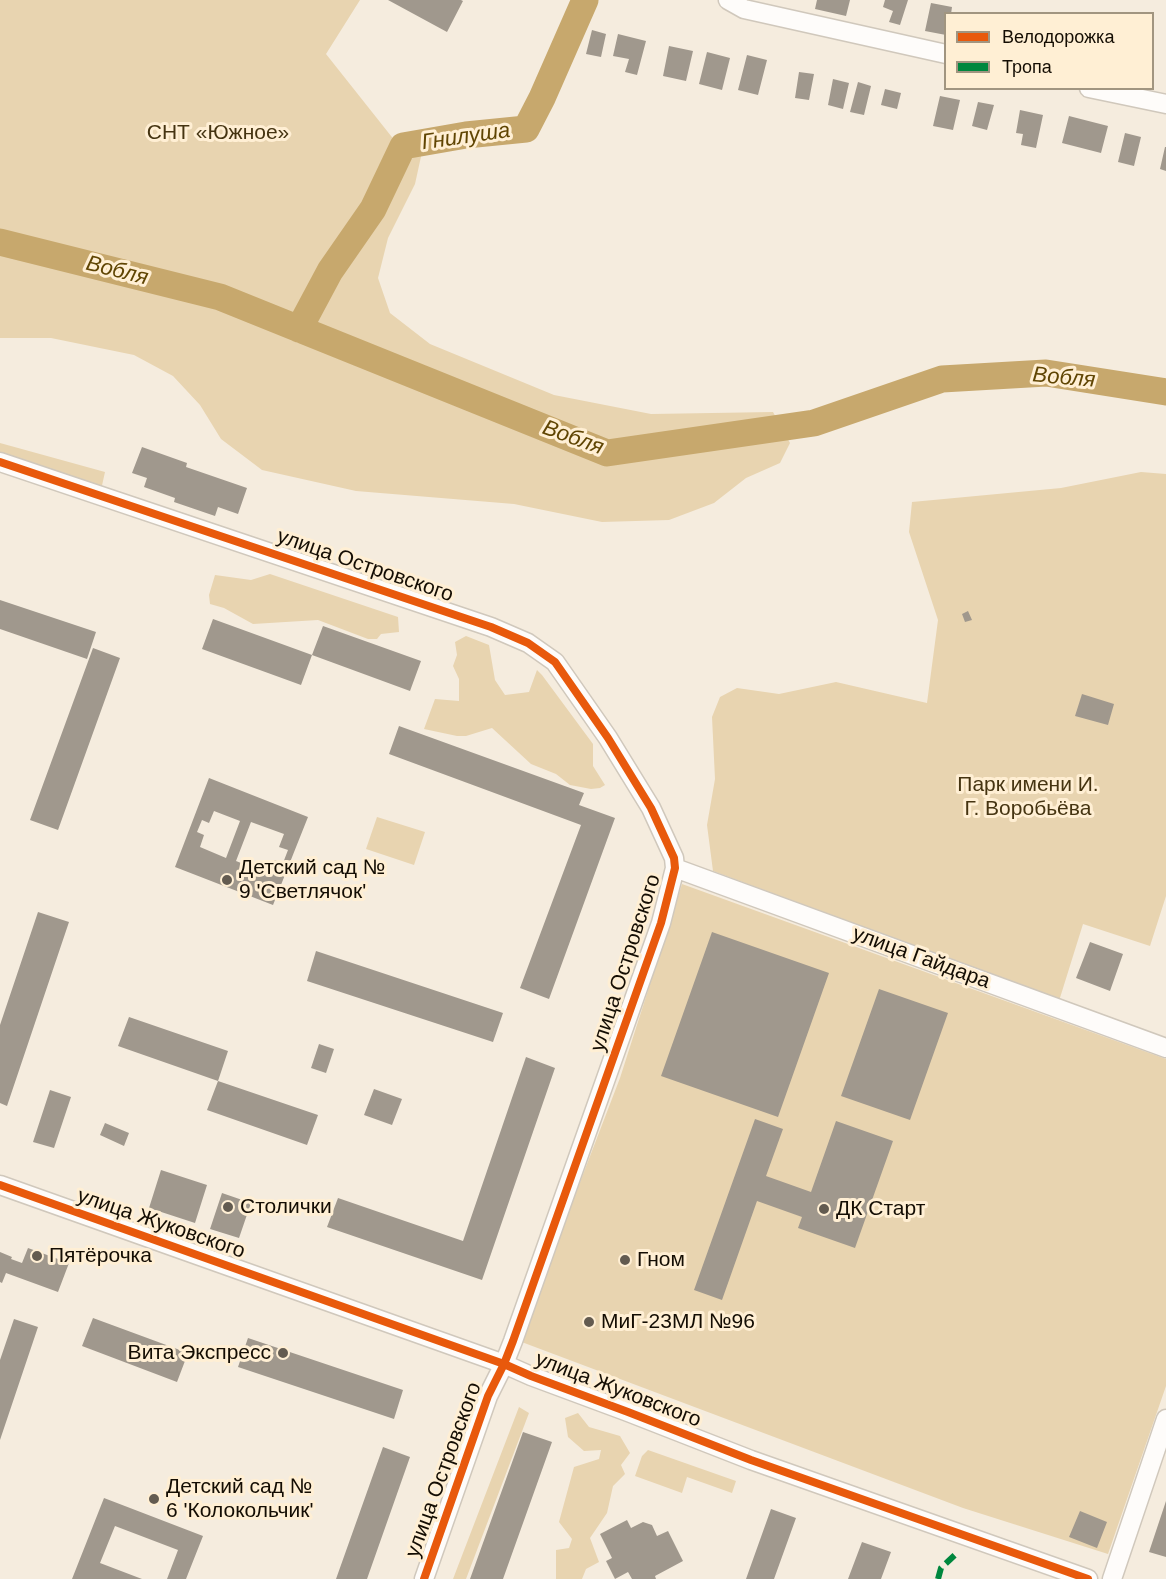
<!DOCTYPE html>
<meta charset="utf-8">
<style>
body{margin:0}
#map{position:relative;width:1166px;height:1579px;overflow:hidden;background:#f5ecde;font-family:Arial,sans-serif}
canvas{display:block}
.legend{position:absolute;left:944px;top:12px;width:210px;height:78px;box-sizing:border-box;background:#ffefd4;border:2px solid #a19580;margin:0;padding:8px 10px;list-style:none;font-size:18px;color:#140d03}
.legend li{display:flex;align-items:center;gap:12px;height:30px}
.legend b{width:30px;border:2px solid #a19580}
</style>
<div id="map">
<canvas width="1166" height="1579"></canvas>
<ul class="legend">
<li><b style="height:8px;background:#e8590c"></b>Велодорожка</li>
<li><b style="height:8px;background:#00873e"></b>Тропа</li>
</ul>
</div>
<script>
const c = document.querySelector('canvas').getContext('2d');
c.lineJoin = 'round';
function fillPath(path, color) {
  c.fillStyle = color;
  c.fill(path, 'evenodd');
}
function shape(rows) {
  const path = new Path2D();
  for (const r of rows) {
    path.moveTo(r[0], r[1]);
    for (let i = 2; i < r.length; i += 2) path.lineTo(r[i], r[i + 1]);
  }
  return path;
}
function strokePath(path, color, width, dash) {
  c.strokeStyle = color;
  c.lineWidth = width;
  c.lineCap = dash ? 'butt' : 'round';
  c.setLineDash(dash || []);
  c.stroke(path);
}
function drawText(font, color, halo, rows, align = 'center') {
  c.font = font + ' Arial,sans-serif';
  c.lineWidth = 6;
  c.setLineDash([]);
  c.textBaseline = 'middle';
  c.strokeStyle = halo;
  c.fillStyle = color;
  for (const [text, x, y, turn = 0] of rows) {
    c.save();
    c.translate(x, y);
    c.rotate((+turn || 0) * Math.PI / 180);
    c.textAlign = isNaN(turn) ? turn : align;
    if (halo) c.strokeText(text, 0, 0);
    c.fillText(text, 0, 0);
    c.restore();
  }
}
fillPath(shape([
 [0,0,360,0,326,54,395,141,422,152,415,184,388,238,378,278,390,313,430,344,554,395,651,414,773,412,790,443,780,463,746,478,714,503,669,520,602,522,514,504,356,491,262,470,221,439,200,405,173,376,134,355,51,338,0,338],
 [0,443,105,472,101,490,0,456],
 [1141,472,1166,474,1166,896,1150,946,1083,924,1059,1001,713,871,707,825,715,779,712,717,720,697,737,688,779,694,836,682,927,703,938,620,909,532,912,502,1061,488],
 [270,574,398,617,399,632,381,634,377,639,368,639,318,620,253,624,224,608,210,604,209,595,215,575,251,580],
 [466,636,489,645,495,680,505,695,529,692,537,670,542,675,593,744,593,766,605,785,600,788,591,789,570,785,556,774,531,764,492,728,466,736,457,736,424,729,435,699,459,701,459,679,453,666,457,655,455,642],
 [377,817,425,832,414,865,366,849],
 [682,884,1166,1059,1166,1386,1108,1554,963,1508,519,1341,620,1078],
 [519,1407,529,1413,466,1579,453,1579],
 [578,1413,589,1427,620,1436,630,1453,621,1465,625,1474,613,1486,607,1513,590,1538,599,1562,586,1569,582,1579,556,1579,556,1550,569,1548,572,1539,559,1522,574,1467,599,1459,601,1450,584,1451,568,1437,565,1418],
 [648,1450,736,1481,732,1493,687,1477,682,1493,635,1476,642,1456]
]), '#e8d4b0');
strokePath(shape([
 [0,242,220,297,607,453,814,423,942,379,1046,373,1166,392],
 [299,329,330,271,373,209,403,146,466,135,526,129,542,98,585,0]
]), '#c7a86d', 27);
fillPath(shape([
 [388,0,461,0,463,1,447,32],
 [817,0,850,0,846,16,815,9],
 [885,0,908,0,900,25,889,22,893,11,883,7],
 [931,3,952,7,951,14,946,14,946,35,925,31],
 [592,30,606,34,601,57,586,54],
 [618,34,646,41,637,75,625,72,629,59,613,56],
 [669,46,693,51,686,81,663,76],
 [707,52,730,58,722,90,699,84],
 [747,55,767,60,758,95,738,90],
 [799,72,814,74,809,100,795,98],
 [833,79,849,83,843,109,828,105],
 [858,82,871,86,864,115,850,112],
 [885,89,901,93,897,109,881,105],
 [940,96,960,100,953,130,933,126],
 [978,102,994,105,987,130,972,126],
 [1020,110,1043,115,1036,148,1021,145,1023,134,1016,133],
 [1069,116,1108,126,1101,153,1062,143],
 [1125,133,1141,137,1134,166,1118,162],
 [1165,147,1166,147,1166,171,1160,169],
 [142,447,187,463,186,467,247,488,238,514,218,507,215,516,174,502,175,498,144,487,147,478,132,473],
 [0,600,96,632,87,659,0,629],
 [968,611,972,620,965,622,962,614],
 [213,619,312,655,323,626,421,661,410,691,312,655,301,685,202,649],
 [93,648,120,658,58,830,30,820],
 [1082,694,1114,704,1108,725,1075,716],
 [399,726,584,793,579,805,615,818,549,999,520,988,581,825,389,754],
 [209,778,308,817,273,905,175,867],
 [214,811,240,821,226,858,200,847,204,835,197,832,202,820,209,823],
 [251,822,284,834,279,847,288,850,283,863,274,860,269,874,236,861],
 [38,912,69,922,7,1106,0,1103,0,1025],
 [712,932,829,973,778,1117,661,1076],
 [1090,942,1123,954,1110,991,1076,978],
 [316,951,503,1013,493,1042,307,981],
 [879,989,948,1013,910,1120,841,1096],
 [129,1017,228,1051,218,1081,118,1046],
 [319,1044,334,1049,326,1073,311,1068],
 [526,1057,555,1068,482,1280,327,1227,338,1198,463,1241],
 [218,1081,318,1115,307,1145,207,1110],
 [374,1089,402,1099,392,1125,364,1115],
 [50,1090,71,1097,54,1148,33,1142],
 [755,1119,783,1129,766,1176,811,1192,836,1121,893,1141,855,1248,798,1228,802,1217,757,1201,722,1300,694,1290],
 [105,1123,129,1133,124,1146,100,1135],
 [161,1170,207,1185,195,1223,149,1208],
 [222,1193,251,1203,239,1238,210,1229],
 [28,1248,69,1263,58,1292,6,1273,2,1283,0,1282,0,1252,12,1257,11,1259,22,1263],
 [93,1318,188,1353,177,1382,82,1346],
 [14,1319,38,1327,0,1440,0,1360],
 [248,1338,403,1390,394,1419,238,1367],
 [523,1432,552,1442,503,1579,470,1579],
 [383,1447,410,1457,367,1579,336,1579],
 [104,1498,203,1536,186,1579,167,1579,178,1550,115,1526,100,1563,142,1579,72,1579],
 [1166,1501,1166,1557,1149,1552],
 [771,1509,796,1518,774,1579,746,1579],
 [1080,1511,1107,1522,1097,1548,1069,1537],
 [627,1520,631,1528,643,1522,652,1525,657,1536,668,1531,683,1561,655,1576,656,1579,632,1579,628,1572,615,1579,606,1561,612,1558,600,1534],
 [862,1542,891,1552,881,1579,848,1579]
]), '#a0988d');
const minor = shape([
 [728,0,744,9,946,54],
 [1089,88,1166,104],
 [0,462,491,627,528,643,555,662,608,738,651,808,674,858,675,868,661,923,513,1341,504,1364,488,1396,424,1579],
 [675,868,1166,1048],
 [0,1185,504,1364,531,1376,628,1412,751,1460,1088,1579],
 [1112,1579,1166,1419]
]);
strokePath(minor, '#d0c8bc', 21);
strokePath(minor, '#fefcfa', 18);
strokePath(shape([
 [938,1579,941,1568,957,1553]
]), '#00873e', 6, [12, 6]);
strokePath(shape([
 [0,462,491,627,528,643,555,662,608,738,651,808,674,858,675,868,661,923,513,1341,504,1364,488,1396,424,1579],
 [0,1185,504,1364,531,1376,628,1412,751,1460,1088,1579]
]), '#e8590c', 8);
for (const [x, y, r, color] of [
 [227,880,6,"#635b50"],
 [228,1207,6,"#635b50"],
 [824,1209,6,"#635b50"],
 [37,1256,6,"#635b50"],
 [625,1260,6,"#635b50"],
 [589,1322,6,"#635b50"],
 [283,1353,6,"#635b50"],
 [154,1499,6,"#635b50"]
]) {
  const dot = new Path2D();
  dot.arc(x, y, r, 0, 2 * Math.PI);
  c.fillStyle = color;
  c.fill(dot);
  strokePath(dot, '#ffefd4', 2);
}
drawText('21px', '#453411', '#ffefd4', [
 ["СНТ «Южное»",218,133],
 ["Парк имени И.",1028,785],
 ["Г. Воробьёва",1028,809]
]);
drawText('21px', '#140d03', '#ffefd4', [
 ["улица Островского",365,566,19],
 ["улица Гайдара",921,958,20],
 ["улица Островского",626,963,-72],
 ["улица Жуковского",161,1224,19],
 ["улица Жуковского",618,1390,21],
 ["улица Островского",444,1470,-70]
]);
drawText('21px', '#140d03', '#ffefd4', [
 ["Детский сад №",239,868],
 ["9 'Светлячок'",239,892],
 ["Столички",240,1207],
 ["ДК Старт",836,1209],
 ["Пятёрочка",49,1256],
 ["Гном",637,1260],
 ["МиГ-23МЛ №96",601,1322],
 ["Вита Экспресс",271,1353,"right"],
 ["Детский сад №",166,1487],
 ["6 'Колокольчик'",166,1511]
], 'left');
drawText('italic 22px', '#604503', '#ffefd4', [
 ["Гнилуша",466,137,-8],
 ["Вобля",117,271,14],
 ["Вобля",1064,378,5],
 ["Вобля",573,438,20]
]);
</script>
